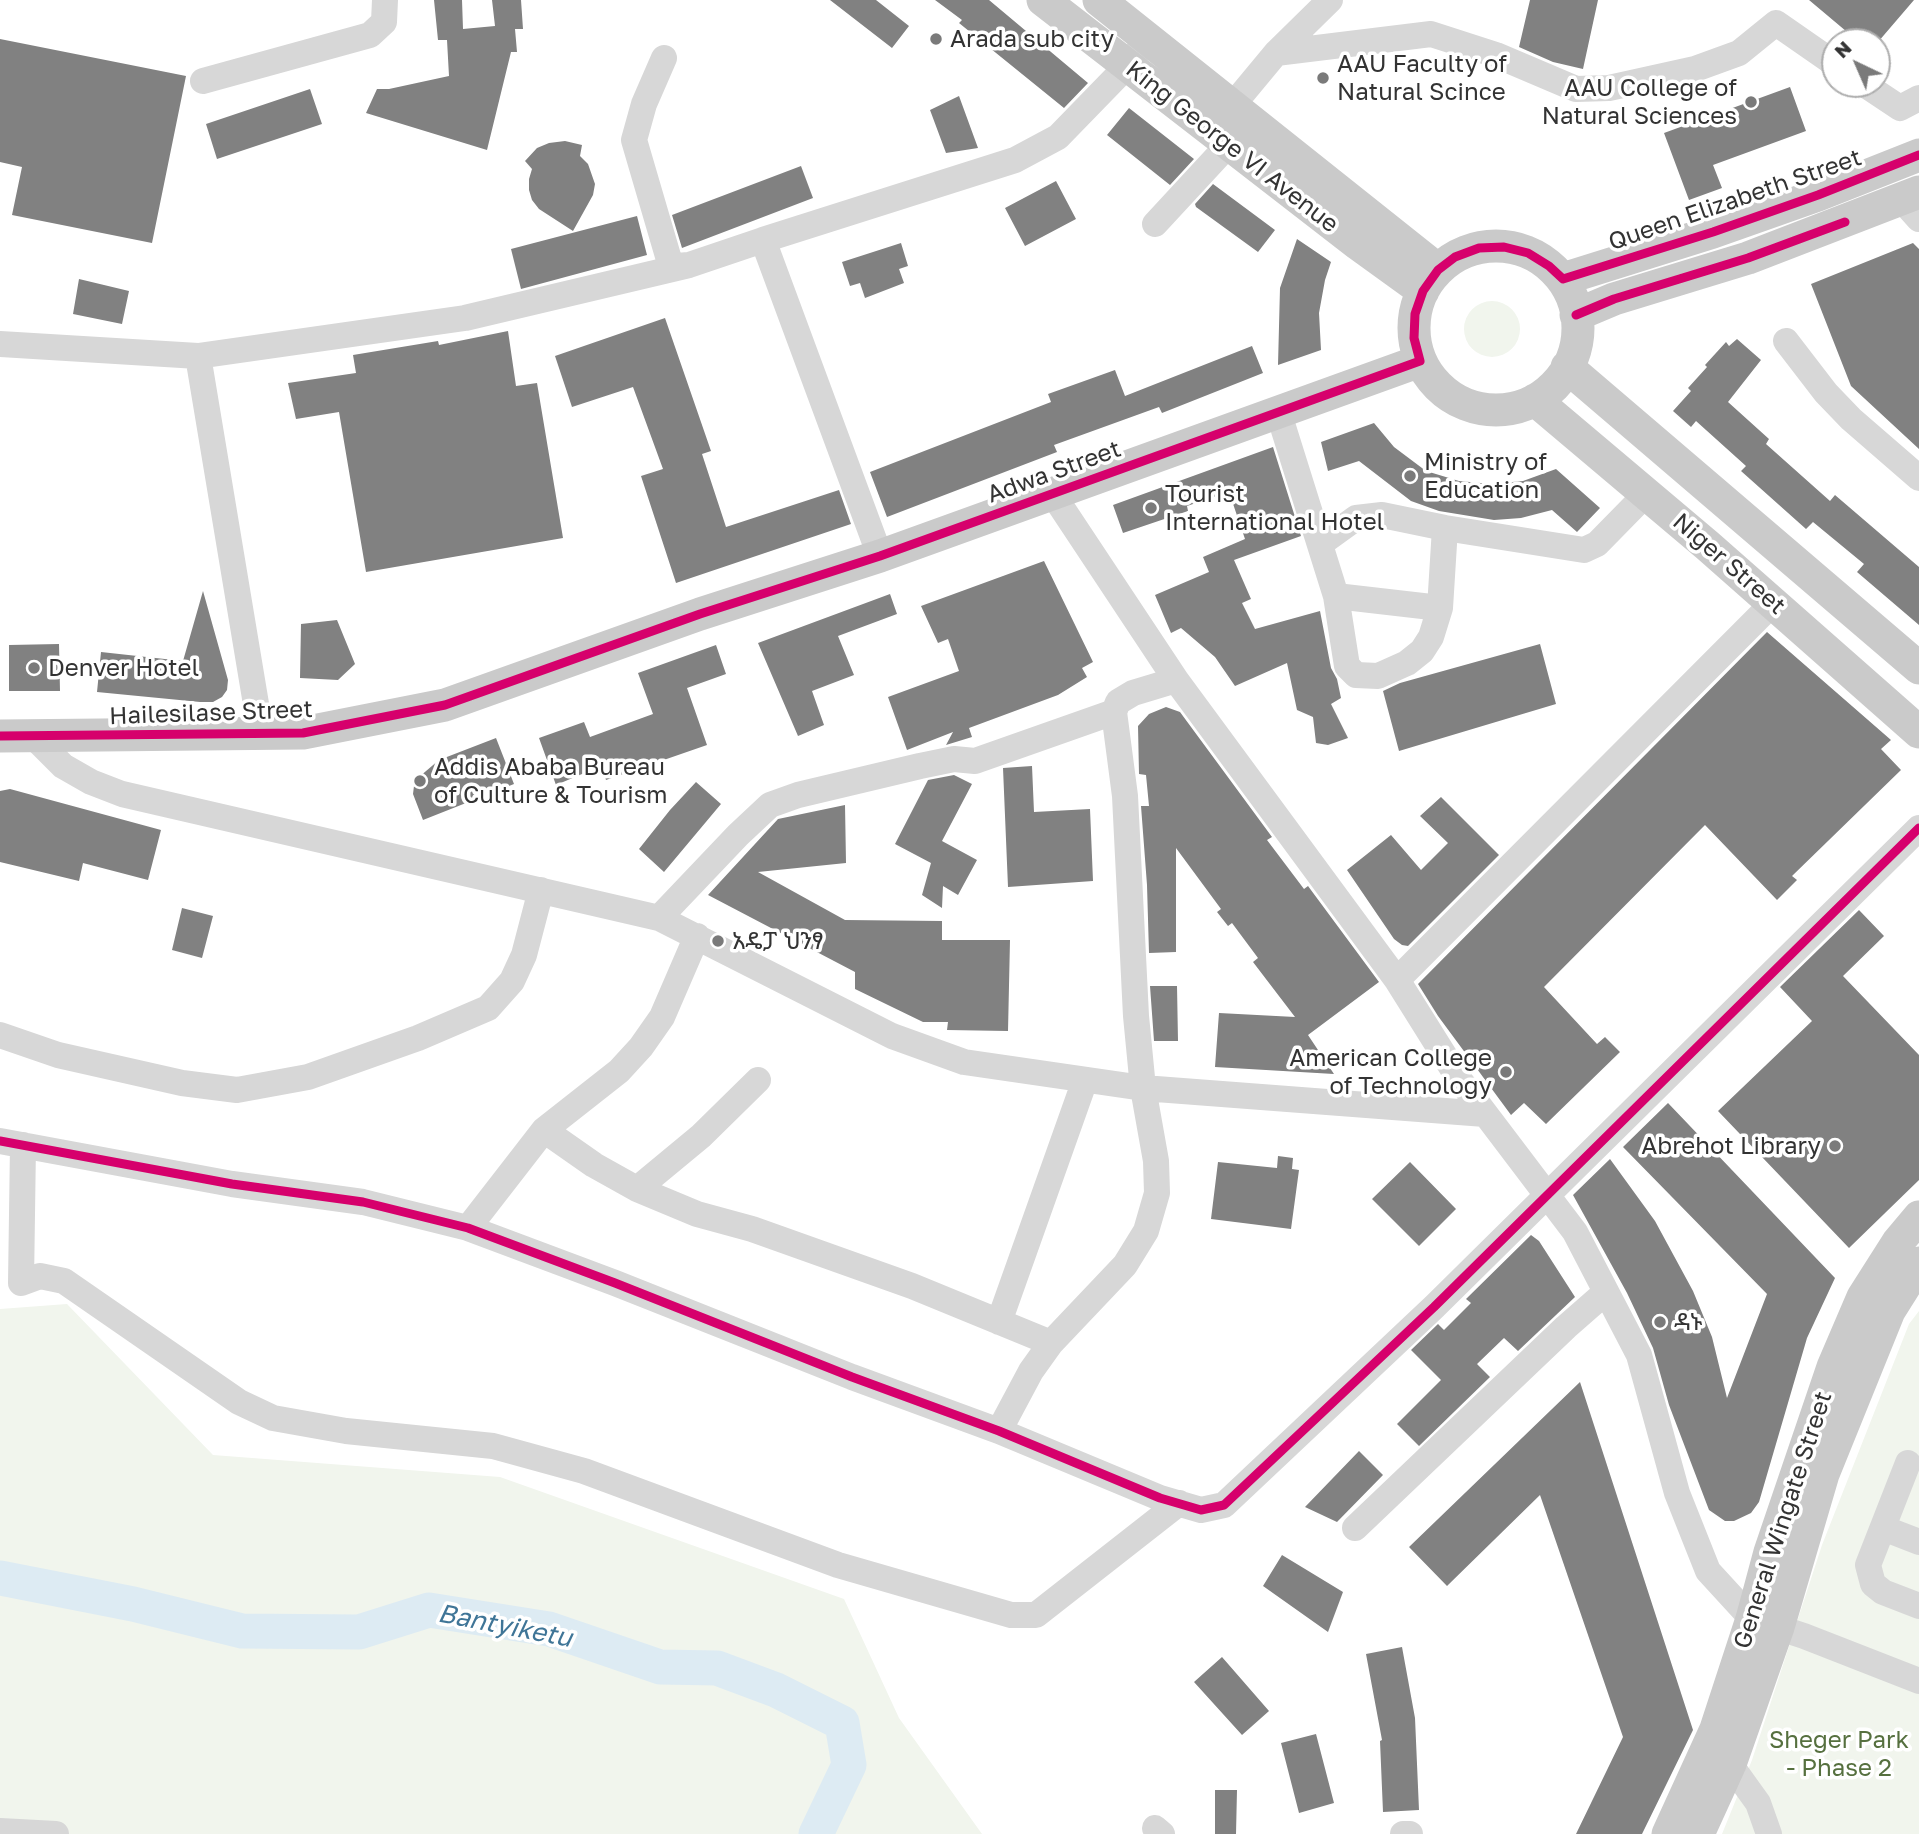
<!DOCTYPE html>
<meta charset="utf-8">
<style>
body{margin:0}
#map{position:relative;width:1919px;height:1834px;overflow:hidden;background:#fff;font-family:"Golos Text",sans-serif}
canvas{display:block}
.north{position:absolute;left:1821px;top:28px;width:70px;height:70px;box-sizing:border-box;background:#fff;border:2px solid #adadad;border-radius:50%;rotate:316deg;font-size:19px;font-weight:700;line-height:28px;text-align:center;color:#333}
.north::after{content:'';display:block;margin:auto;width:24px;height:32px;background:#7a7a7a;clip-path:polygon(50% 0,100% 100%,50% 72%,0 100%)}
</style>
<div id="map">
<canvas width="1919" height="1834"></canvas>
<div class="north">N</div>
</div>
<script>
const c = document.querySelector('canvas').getContext('2d');
c.lineJoin = 'round';
function fillPath(path, color) {
  c.fillStyle = color;
  c.fill(path, 'evenodd');
}
function shape(rows) {
  const path = new Path2D();
  for (const r of rows) {
    if (r.length === 3) {
      path.moveTo(r[0] + r[2], r[1]);
      path.arc(r[0], r[1], r[2], 0, 2 * Math.PI);
      continue;
    }
    path.moveTo(r[0], r[1]);
    for (let i = 2; i < r.length; i += 2) path.lineTo(r[i], r[i + 1]);
  }
  return path;
}
function strokePath(path, color, width, dash) {
  c.strokeStyle = color;
  c.lineWidth = width;
  c.lineCap = dash ? 'butt' : 'round';
  c.setLineDash(dash || []);
  c.stroke(path);
}
function drawText(font, color, halo, rows, align = 'center') {
  c.font = font + ' "Golos Text","Noto Sans Ethiopic",sans-serif';
  c.lineWidth = 7;
  c.setLineDash([]);
  c.textBaseline = 'middle';
  c.strokeStyle = halo;
  c.fillStyle = color;
  for (const [text, x, y, turn = 0] of rows) {
    c.save();
    c.translate(x, y);
    c.rotate((+turn || 0) * Math.PI / 180);
    c.textAlign = isNaN(turn) ? turn : align;
    if (halo) c.strokeText(text, 0, 0);
    c.fillText(text, 0, 0);
    c.restore();
  }
}
fillPath(shape([
 [1492,329,28],
 [67,1304,213,1455,500,1477,844,1599,899,1718,982,1834,0,1834,0,1309],
 [1919,1311,1919,1834,1722,1834,1752,1760,1822,1545,1909,1324]
]), '#f1f5ed');
strokePath(shape([
 [0,1578,133,1604,242,1631,359,1632,429,1610,549,1629,660,1667,717,1668,776,1690,842,1723,849,1765,816,1834]
]), '#ddebf3', 35);
fillPath(shape([
 [434,0,462,0,463,29,495,26,492,0,521,0,523,29,515,29,517,52,511,52,487,150,366,113,377,89,389,89,449,76,447,40,438,40],
 [830,0,876,0,909,26,892,48],
 [935,0,989,0,1088,83,1064,108,959,23,962,20],
 [1530,0,1598,0,1583,69,1553,62,1519,47],
 [1809,0,1914,0,1878,42,1859,42],
 [0,39,186,76,152,243,12,215,22,167,0,162],
 [1790,87,1806,131,1713,165,1722,188,1689,200,1664,133],
 [310,89,322,124,217,159,206,124],
 [959,96,978,148,946,153,930,110],
 [1129,108,1194,159,1170,185,1107,135],
 [565,141,582,145,580,156,588,164,595,184,593,195,573,231,539,209,532,200,529,190,529,179,532,169,525,161,537,148,549,143],
 [801,166,813,198,682,248,672,215],
 [1056,181,1076,219,1025,246,1005,208],
 [1213,184,1275,230,1258,252,1196,207,1195,204],
 [637,216,647,255,521,289,511,249],
 [1297,239,1331,262,1325,280,1319,313,1321,350,1278,365,1280,288],
 [901,243,908,266,899,269,904,283,865,298,860,283,850,286,842,262],
 [1913,243,1919,249,1919,449,1851,386,1811,284],
 [79,279,129,291,122,324,73,314],
 [665,318,711,451,702,454,726,527,839,490,851,524,676,583,641,476,663,469,633,387,572,407,555,356],
 [508,331,516,386,537,383,563,538,366,572,339,412,296,419,288,383,356,373,353,355,438,341,439,345],
 [1737,339,1761,360,1728,402,1769,439,1766,444,1830,501,1835,495,1919,567,1919,625,1857,572,1864,564,1813,522,1806,529,1741,471,1746,466,1696,421,1691,427,1673,411,1691,391,1688,388,1707,367,1705,365,1726,342,1729,346],
 [1252,346,1263,373,1162,413,1159,407,1054,445,1057,452,887,517,870,472,1051,402,1048,394,1115,370,1125,396],
 [1374,423,1394,447,1426,471,1459,481,1491,484,1523,481,1556,469,1600,508,1577,532,1552,510,1521,518,1494,520,1439,511,1411,501,1359,461,1328,471,1321,442],
 [1273,447,1301,536,1234,560,1251,599,1242,603,1255,629,1320,611,1331,668,1337,679,1341,698,1331,704,1348,738,1328,745,1316,743,1313,717,1297,710,1287,663,1235,686,1215,657,1181,628,1171,633,1155,595,1209,572,1203,557,1245,539,1229,492,1187,506,1188,511,1123,533,1113,505],
 [1044,561,1093,662,1082,668,1087,677,1058,695,969,728,972,737,946,745,953,732,907,750,888,697,959,671,948,639,938,643,921,606],
 [203,591,228,680,227,690,222,697,213,702,200,702,97,692,101,652,183,661],
 [890,594,897,614,838,636,854,675,812,691,824,725,798,736,758,643],
 [337,620,355,664,338,680,300,678,301,624],
 [1767,632,1891,740,1881,749,1901,770,1792,876,1797,880,1777,900,1705,825,1544,987,1597,1044,1605,1037,1620,1052,1546,1124,1524,1103,1511,1115,1438,1016,1418,984],
 [59,644,60,691,9,691,9,645],
 [1540,644,1556,704,1399,751,1383,691,1400,683],
 [716,645,726,674,687,688,707,745,606,780,601,766,556,785,539,738,584,722,590,737,653,714,638,673],
 [1166,707,1180,712,1272,837,1267,840,1304,889,1308,886,1379,982,1308,1035,1334,1074,1215,1067,1219,1013,1295,1017,1253,962,1258,958,1232,923,1228,926,1217,912,1221,909,1176,848,1176,952,1149,953,1147,885,1141,806,1149,806,1146,775,1139,774,1138,726,1149,714],
 [496,738,514,784,423,820,413,794,414,786,419,777,439,760],
 [1032,766,1034,812,1090,809,1093,881,1008,887,1003,768],
 [954,775,972,784,942,841,977,860,958,895,943,886,942,908,922,895,931,863,895,844,928,780],
 [696,782,721,804,664,872,639,849,670,810],
 [10,789,161,830,148,880,83,863,79,881,0,862,0,791],
 [1441,797,1499,855,1408,946,1402,945,1394,939,1347,870,1391,835,1421,870,1448,843,1420,816],
 [845,805,846,863,758,872,845,920,942,921,942,940,1010,940,1008,1031,947,1030,948,1022,923,1022,855,989,855,972,708,895,778,819],
 [182,908,213,916,202,958,172,950],
 [1859,910,1884,936,1843,976,1919,1055,1919,1180,1849,1248,1718,1111,1812,1021,1780,987],
 [1150,986,1177,986,1178,1041,1154,1041],
 [1668,1103,1835,1278,1807,1338,1759,1502,1751,1513,1734,1521,1725,1521,1709,1510,1669,1405,1653,1348,1627,1293,1573,1195,1610,1159,1655,1221,1693,1291,1712,1337,1727,1398,1767,1294,1623,1147],
 [1278,1156,1293,1158,1292,1169,1299,1170,1291,1229,1211,1219,1218,1162,1277,1168],
 [1410,1162,1456,1209,1419,1246,1372,1199],
 [1531,1235,1539,1241,1575,1297,1518,1351,1504,1338,1477,1364,1490,1377,1419,1446,1397,1424,1441,1380,1411,1350,1438,1324,1444,1330,1471,1303,1466,1299],
 [1580,1382,1693,1730,1642,1834,1576,1834,1623,1737,1540,1495,1447,1586,1409,1547],
 [1359,1451,1383,1475,1337,1522,1305,1507],
 [1282,1555,1343,1592,1328,1632,1263,1586],
 [1402,1647,1415,1718,1419,1810,1383,1812,1380,1741,1382,1740,1366,1654],
 [1222,1657,1269,1711,1242,1735,1194,1682],
 [1316,1734,1334,1803,1299,1813,1281,1743],
 [1215,1790,1237,1790,1236,1834,1215,1834]
]), '#818181');
strokePath(shape([
 [1276,53,1431,34,1496,55,1576,89,1609,88,1695,69,1739,53,1776,23,1835,64],
 [664,58,644,104,634,140,670,263,676,266,689,265,763,240],
 [203,81,370,35,384,22,385,0],
 [1864,84,1900,108,1919,98],
 [1232,106,1276,53,1330,0],
 [1902,200,1919,219],
 [1155,224,1229,144],
 [1786,341,1826,393,1851,419,1919,478],
 [0,344,198,356,261,734],
 [198,356,465,318,689,265],
 [1278,411,1336,596,1440,608],
 [1052,493,1176,680,1397,980,1459,1079,1575,1232,1639,1355,1677,1493,1708,1571,1752,1619,1804,1636,1919,1681],
 [1320,544,1356,518,1382,515,1445,528,1584,550,1597,544,1647,493],
 [880,556,763,240,1015,160,1058,137,1127,66,1139,50],
 [1336,596,1347,666,1356,675,1378,676,1407,663,1422,651,1431,637,1440,608,1445,528],
 [33,736,63,766,91,782,122,794,659,918,892,1036,964,1062,1143,1088,1485,1114],
 [659,918,738,835,770,805,798,795,920,766,954,759,975,761,1114,712],
 [1397,980,1774,602],
 [0,1035,58,1055,182,1083,237,1090,308,1077,418,1038,488,1008,512,981,524,955,541,890],
 [544,1130,594,1165,637,1189,697,1214,752,1229,912,1286,1051,1343],
 [0,1141,232,1184,363,1202,468,1228,615,1283,852,1377,999,1431,1160,1498,1201,1510,1224,1505,1434,1307,1919,828],
 [23,1145,21,1283,40,1276,64,1281,239,1402,273,1418,346,1431,493,1446,584,1471,838,1565,1011,1615,1036,1615,1179,1503],
 [637,1189,701,1136,758,1080],
 [468,1228,544,1130,619,1071,641,1047,662,1017,697,936],
 [999,1322,1085,1080],
 [999,1431,1031,1371,1051,1343,1125,1265,1146,1231,1157,1193,1156,1161,1143,1088,1136,1016,1125,796,1114,712,1118,702,1133,693,1176,680],
 [1908,1463,1868,1565,1873,1584,1883,1592,1919,1606],
 [1355,1528,1566,1327,1606,1292],
 [1883,1528,1919,1542],
 [1730,1764,1758,1803,1769,1834],
 [1155,1828,1162,1834],
 [0,1831,56,1834],
 [1403,1834,1410,1834]
]), '#d7d7d7', 26);
strokePath(shape([
 [1043,0,1358,244,1423,291],
 [1099,0,1438,270],
 [1496,328,82],
 [1563,279,1713,232,1818,195,1919,155],
 [1576,315,1614,299,1748,258,1919,192],
 [1567,367,1919,668],
 [1535,400,1708,546,1919,732],
 [0,736,303,733,445,705,700,614,880,556,1420,361],
 [1668,1834,1716,1729,1752,1619,1770,1552,1833,1367,1863,1297,1898,1242,1919,1217],
 [1698,1834,1730,1764,1778,1627,1823,1474,1889,1311,1919,1263]
]), '#cacaca', 33);
strokePath(shape([
 [1576,315,1614,299,1748,258,1845,222],
 [0,736,303,733,445,705,700,614,880,556,1420,361,1414,338,1415,314,1423,291,1438,270,1455,257,1479,248,1504,247,1528,253,1549,266,1563,279,1713,232,1818,195,1919,155],
 [0,1141,232,1184,363,1202,468,1228,615,1283,852,1377,999,1431,1160,1498,1201,1510,1224,1505,1434,1307,1919,828]
]), '#d6006c', 9);
for (const [x, y, r, color] of [
 [936,39,7,"#7a7a7a"],
 [1323,78,7,"#7a7a7a"],
 [1751,102,7,"#7a7a7a"],
 [1410,476,7,"#7a7a7a"],
 [1151,508,7,"#7a7a7a"],
 [34,668,7,"#7a7a7a"],
 [420,781,7,"#7a7a7a"],
 [718,941,7,"#7a7a7a"],
 [1506,1072,7,"#7a7a7a"],
 [1835,1146,7,"#7a7a7a"],
 [1660,1322,7,"#7a7a7a"]
]) {
  const dot = new Path2D();
  dot.arc(x, y, r, 0, 2 * Math.PI);
  c.fillStyle = color;
  c.fill(dot);
  strokePath(dot, '#fff', 2.5);
}
drawText('24px', '#333', '#fff', [
 ["Arada sub city",950,39],
 ["AAU Faculty of",1337,64],
 ["Natural Scince",1337,92],
 ["AAU College of",1737,88,"right"],
 ["Natural Sciences",1737,116,"right"],
 ["Ministry of",1424,462],
 ["Education",1424,490],
 ["Tourist",1165,494],
 ["International Hotel",1165,522],
 ["Denver Hotel",48,668],
 ["Addis Ababa Bureau",434,767],
 ["of Culture & Tourism",434,795],
 ["አዴፓ ህንፃ",732,941],
 ["American College",1492,1058,"right"],
 ["of Technology",1492,1086,"right"],
 ["Abrehot Library",1821,1146,"right"],
 ["ዳኑ",1674,1322]
], 'left');
drawText('24px', '#333', '#fff', [
 ["King George VI Avenue",1232,147,38],
 ["Queen Elizabeth Street",1735,200,-19],
 ["Adwa Street",1054,472,-20],
 ["Niger Street",1729,564,41],
 ["Hailesilase Street",211,713,-2],
 ["General Wingate Street",1783,1520,-72]
]);
drawText('24px', '#56703f', '#fff', [
 ["Sheger Park",1839,1740],
 ["- Phase 2",1839,1768]
]);
drawText('italic 26px', '#3f7597', '#fff', [
 ["Bantyiketu",505,1626,11]
]);
</script>
